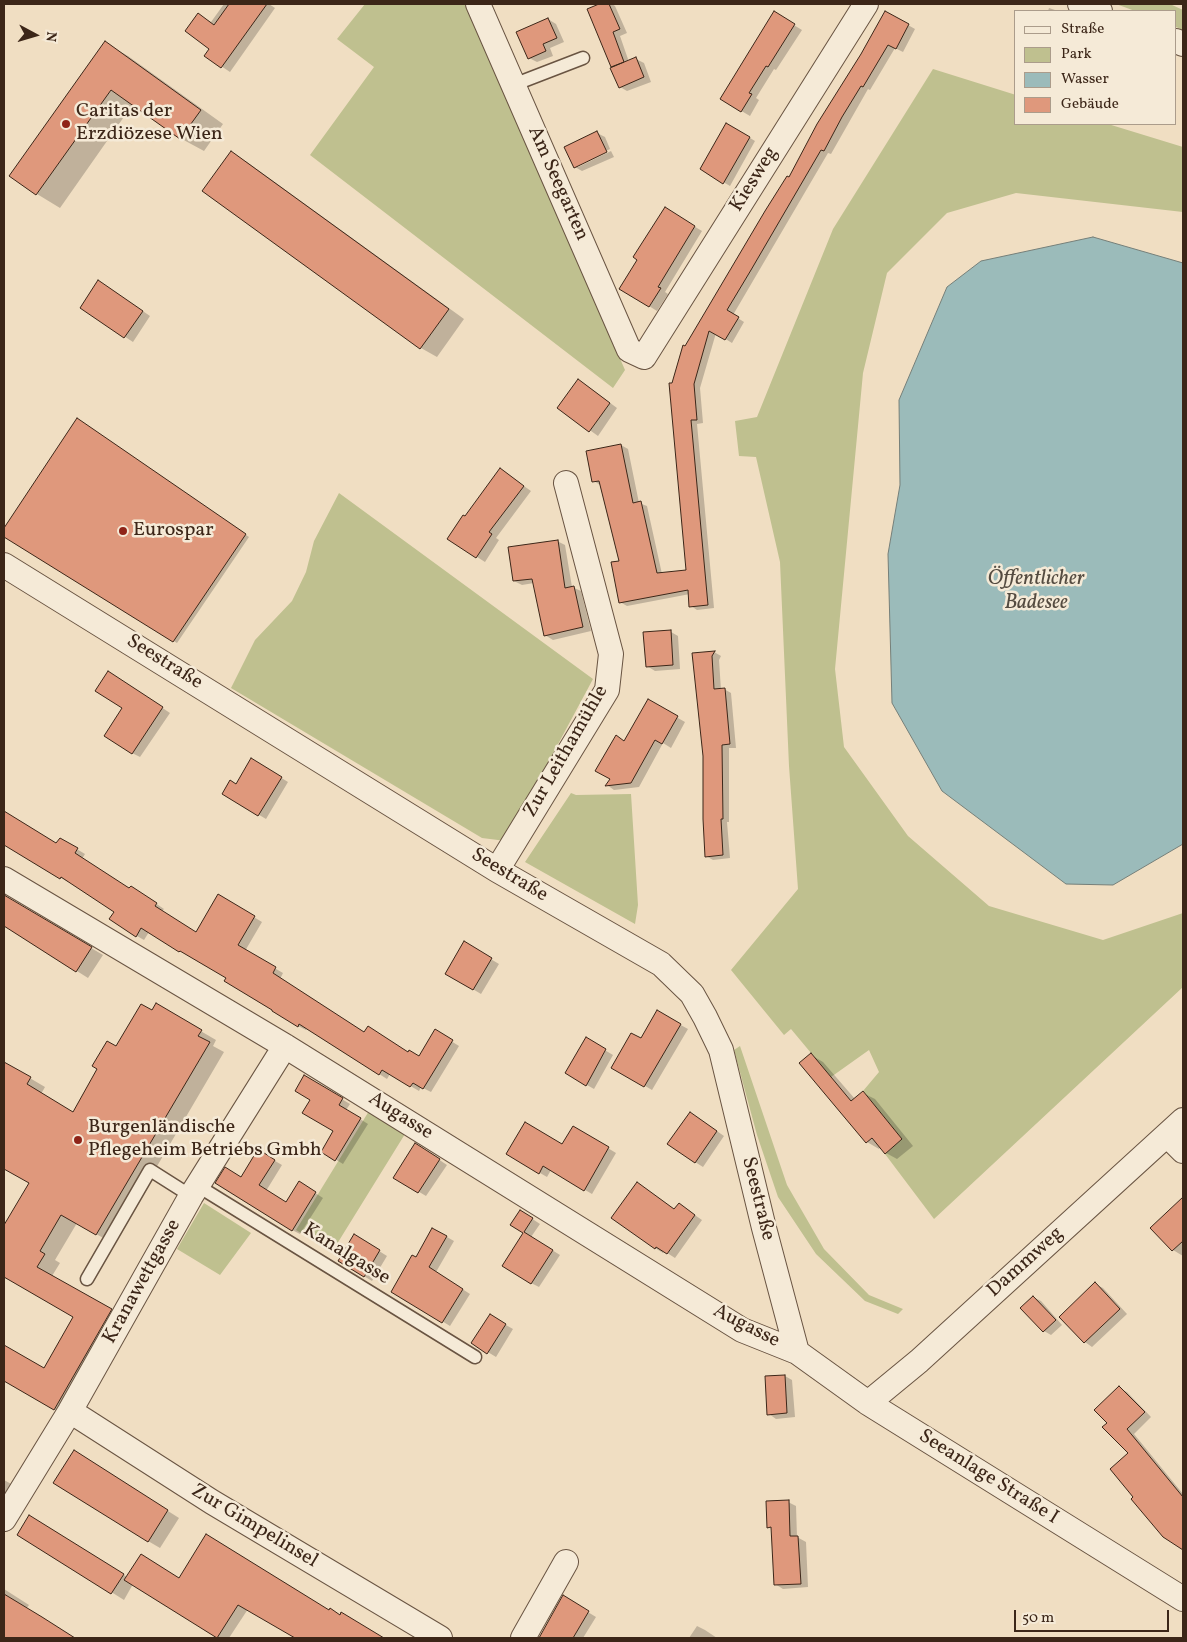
<!DOCTYPE html>
<meta charset="utf-8">
<style>
body{margin:0}
#map{position:relative;width:1187px;height:1642px;overflow:hidden;background:#f0dec2;font-family:Vollkorn,serif}
canvas{display:block}
.frame{position:absolute;inset:0;border:5px solid #3c2618;pointer-events:none}
.legend{position:absolute;left:1014px;top:10px;width:162px;height:115px;box-sizing:border-box;background:#f5ead7;border:1px solid #ab9c8b;margin:0;padding:6px 9px;list-style:none;font-size:15px;color:#3c2618}
.legend li{display:flex;align-items:center;gap:10px;height:25px}
.legend b{width:25px;border:1px solid #ab9c8b}
.north{position:absolute;left:10px;top:10px;width:50px;height:50px;-webkit-text-stroke:4px #f5ead7;paint-order:stroke;rotate:96deg;font-size:14px;font-weight:700;line-height:20px;text-align:center;color:#3c2618}
.north::after{content:'';display:block;margin:auto;width:18px;height:22px;background:#3c2618;clip-path:polygon(50% 0,100% 100%,50% 72%,0 100%)}
.scale{position:absolute;left:1014px;top:1610px;width:155px;height:22px;box-sizing:border-box;border:2px solid #3c2618;border-top:0;padding-left:6px;font-size:15px;line-height:18px;white-space:nowrap;color:#3c2618;-webkit-text-stroke:4px #f5ead7;paint-order:stroke}
</style>
<div id="map">
<canvas width="1187" height="1642"></canvas>
<div class="frame"></div>
<ul class="legend">
<li><b style="height:6px;background:#f5ead7"></b>Straße</li>
<li><b style="height:14px;background:#bfc08f"></b>Park</li>
<li><b style="height:14px;background:#9bbbba"></b>Wasser</li>
<li><b style="height:14px;background:#df987c"></b>Gebäude</li>
</ul>
<div class="north">N</div>
<div class="scale">50 m</div>
</div>
<script>
const c = document.querySelector('canvas').getContext('2d');
c.lineJoin = 'round';
function fillPath(path, color) {
  c.fillStyle = color;
  c.fill(path, 'evenodd');
}
function shape(rows) {
  const path = new Path2D();
  for (const r of rows) {
    path.moveTo(r[0], r[1]);
    for (let i = 2; i < r.length; i += 2) path.lineTo(r[i], r[i + 1]);
  }
  return path;
}
function strokePath(path, color, width, dash) {
  c.strokeStyle = color;
  c.lineWidth = width;
  c.lineCap = dash ? 'butt' : 'round';
  c.setLineDash(dash || []);
  c.stroke(path);
}
function drawText(font, color, halo, rows, align = 'center') {
  c.font = font + ' Vollkorn,serif';
  c.lineWidth = 5;
  c.setLineDash([]);
  c.textBaseline = 'middle';
  c.strokeStyle = halo;
  c.fillStyle = color;
  for (const [text, x, y, turn = 0] of rows) {
    c.save();
    c.translate(x, y);
    c.rotate((+turn || 0) * Math.PI / 180);
    c.textAlign = isNaN(turn) ? turn : align;
    if (halo) c.strokeText(text, 0, 0);
    c.fillText(text, 0, 0);
    c.restore();
  }
}
fillPath(shape([
 [365,4,465,4,625,370,613,388,310,155,374,67,337,39],
 [1116,4,1170,4,1183,10,1183,30,1176,27,1176,11,1135,11],
 [933,69,1016,95,1016,124,1108,124,1183,147,1183,212,1016,193,947,213,887,273,863,373,835,669,844,747,908,836,989,906,1103,940,1183,913,1183,987,934,1219,885,1154,902,1139,863,1091,879,1072,869,1050,831,1077,791,1029,784,1035,731,970,798,889,789,766,780,562,756,457,739,456,735,421,757,417,833,229],
 [339,493,593,679,506,841,482,838,231,688,255,640,292,601,306,572,314,541],
 [571,793,576,795,631,794,638,905,635,924,525,862],
 [740,1046,787,1185,824,1249,869,1295,903,1309,898,1314,865,1301,816,1254,778,1197,757,1135,734,1050],
 [369,1111,405,1134,332,1252,296,1230],
 [204,1203,251,1233,220,1275,177,1249]
]), '#bfc08f');
const water = shape([
 [1093,237,1183,263,1183,844,1113,885,1066,884,942,791,892,703,888,554,900,485,899,400,947,287,981,261,1093,237]
]);
fillPath(water, '#9bbbba');
strokePath(water, '#757f79', 1);
fillPath(shape([
 [224,4,269,4,275,8,230,72,206,56,211,48,199,15,211,22],
 [602,4,612,4,615,6,627,33,620,36,629,62,636,59,644,63,651,82,627,91,620,87,615,68,612,66,589,9],
 [1049,8,1058,11,1048,11],
 [885,12,915,29,903,52,895,48,870,90,868,89,831,154,828,153,733,315,744,322,732,343,716,333,700,388,703,423,697,424,714,608,697,610,691,606,690,594,627,606,620,602,620,562,600,485,594,481,621,445,628,449,639,503,647,506,662,574,687,572,673,384,685,347,789,179,862,55],
 [774,13,802,30,776,70,774,69,756,98,759,100,750,116,721,99],
 [548,19,556,24,564,42,550,48,553,56,537,62,529,58],
 [105,43,128,56,223,124,204,151,180,138,133,104,60,208,37,194,11,176],
 [727,124,755,141,730,186,701,169],
 [597,133,605,137,610,149,578,164,578,167,611,151,614,157,582,171,575,167],
 [231,153,247,162,464,319,437,357,421,348,203,191],
 [665,209,702,231,665,292,668,294,657,311,649,306,639,259],
 [106,286,150,316,133,342,81,308],
 [586,385,617,408,598,436,559,408],
 [77,420,249,537,177,643,4,535,4,530],
 [501,470,531,491,496,538,499,540,485,562,449,539],
 [557,541,565,545,572,587,581,591,591,631,553,640,545,635,534,583,522,585,514,581],
 [671,632,678,636,680,669,655,671,647,666],
 [714,652,721,656,719,660,721,690,724,689,731,693,736,748,729,748,729,822,727,822,730,858,713,860,706,856,705,755,694,654],
 [116,677,170,713,140,757,132,753,124,708],
 [648,701,685,722,671,748,663,743,639,787,614,790,607,785,625,742],
 [252,760,288,782,266,819,224,794,236,785],
 [4,813,57,845,60,839,85,854,82,859,130,890,139,892,164,909,162,911,197,933,219,896,262,922,245,951,283,973,280,979,364,1034,419,1057,435,1031,459,1046,431,1092,421,1087,419,1091,390,1074,387,1079,307,1028,306,1030,298,1026,228,978,149,932,144,940,137,936,116,911,69,881,68,882,4,843],
 [4,893,9,899,103,955,88,978,4,925],
 [464,943,499,964,481,994,446,973],
 [156,1005,216,1040,213,1046,224,1052,112,1243,77,1223,55,1260,60,1263,52,1276,126,1319,70,1418,4,1380,4,1346,45,1370,75,1317,4,1276,4,1228,30,1183,4,1167,4,1068,6,1064,45,1087,41,1094,73,1113,116,1048,152,1012],
 [657,1012,688,1029,652,1090,613,1067,641,1040],
 [586,1039,613,1055,594,1089,566,1073],
 [811,1055,823,1062,855,1099,863,1093,875,1099,913,1146,897,1159,886,1153,881,1147,879,1149,867,1142,801,1063],
 [305,1077,350,1104,346,1110,368,1124,343,1164,322,1151,335,1131,312,1099],
 [698,1118,724,1136,703,1167,695,1162],
 [573,1127,616,1153,592,1194,551,1170,547,1177,507,1154,562,1145],
 [423,1149,447,1165,426,1196,394,1177],
 [258,1151,282,1165,266,1191,286,1203,300,1183,323,1198,300,1234,292,1230,241,1178],
 [645,1188,675,1210,686,1209,702,1220,675,1258,664,1251,663,1253,655,1248],
 [1183,1199,1183,1256,1173,1250,1152,1228],
 [528,1216,540,1224,531,1237,560,1255,539,1287,531,1283,524,1233,512,1225],
 [433,1229,454,1241,436,1272,470,1294,450,1326,393,1291,416,1259],
 [355,1236,387,1256,372,1281,339,1261],
 [1095,1284,1103,1288,1127,1314,1092,1347,1085,1342,1061,1317],
 [1033,1297,1041,1301,1062,1325,1051,1335,1044,1331],
 [490,1316,513,1329,496,1357,473,1343],
 [785,1376,792,1380,795,1417,776,1419,769,1414],
 [1119,1388,1127,1392,1151,1417,1134,1434,1183,1494,1183,1549,1164,1537,1135,1497,1130,1453,1109,1423],
 [86,1459,179,1518,160,1548,148,1541],
 [4,1480,26,1492,4,1530],
 [788,1502,796,1506,797,1537,806,1542,808,1587,783,1589,775,1584,772,1529,768,1527],
 [41,1523,127,1577,180,1579,329,1611,381,1638,297,1638,248,1609,229,1638,219,1638,133,1584,124,1600,19,1534],
 [4,1589,29,1605,26,1609,73,1638,4,1638],
 [563,1597,596,1617,583,1638,542,1638,541,1637],
 [697,1626,705,1630,717,1638,689,1638]
]), '#0003');
const building = shape([
 [229,4,267,4,221,68,204,56,209,49,185,31,198,13,214,25,229,4],
 [599,4,609,4,620,29,613,32,624,62,611,67,587,9,599,4],
 [774,11,795,24,768,67,766,66,749,93,752,94,741,112,720,99,774,11],
 [885,11,909,24,896,49,888,45,863,87,861,86,842,117,824,151,821,150,751,270,727,310,739,317,725,340,709,331,694,384,697,420,691,420,708,605,689,607,688,590,619,603,611,562,619,561,599,481,592,482,586,451,621,444,633,503,641,501,657,573,686,570,669,383,672,383,683,345,685,346,765,211,787,176,789,177,817,124,861,54,885,11],
 [548,18,557,38,543,44,546,51,528,59,516,32,548,18],
 [105,41,201,110,180,139,111,90,36,195,9,176,105,41],
 [636,57,644,77,619,88,610,68,636,57],
 [726,123,750,137,723,184,700,169,726,123],
 [597,131,607,152,574,168,564,147,597,131],
 [231,151,449,309,420,349,202,191,231,151],
 [665,207,695,226,658,287,661,288,649,307,619,289,637,260,633,257,665,207],
 [98,280,143,311,124,338,80,308,98,280],
 [578,379,610,403,589,432,557,408,578,379],
 [77,418,246,534,173,642,4,537,4,528,77,418],
 [500,468,524,486,489,532,492,534,476,558,447,539,463,515,465,516,500,468],
 [558,540,565,588,574,586,583,627,544,636,532,579,513,581,508,547,558,540],
 [671,630,673,665,646,667,643,632,671,630],
 [715,651,712,656,714,689,725,688,730,744,722,745,723,819,721,819,723,855,705,857,703,819,703,756,692,653,715,651],
 [108,671,163,707,132,754,104,736,122,708,95,691,108,671],
 [648,699,678,716,662,744,655,740,631,783,605,786,610,779,595,771,616,735,624,741,648,699],
 [251,758,282,777,258,816,222,794,230,780,236,784,251,758],
 [4,811,56,843,60,838,78,848,75,853,129,888,131,886,157,903,155,906,196,932,218,894,255,916,238,945,276,967,273,973,364,1032,368,1026,408,1052,409,1050,419,1056,435,1029,453,1040,423,1089,413,1083,410,1087,382,1070,379,1075,299,1024,298,1027,272,1011,272,1010,224,981,226,978,180,951,179,952,141,928,136,937,109,919,114,912,61,877,60,879,4,845,4,811],
 [4,895,92,947,76,972,4,926,4,895],
 [464,941,492,958,473,990,445,974,464,941],
 [156,1003,202,1030,198,1036,210,1042,96,1235,61,1215,40,1251,45,1254,37,1267,112,1309,54,1410,4,1381,4,1345,44,1368,73,1317,4,1277,4,1225,29,1183,4,1169,4,1062,31,1077,27,1084,73,1112,97,1069,92,1066,107,1041,116,1046,141,1004,152,1010,156,1003],
 [657,1010,681,1024,644,1087,611,1068,631,1033,641,1038,657,1010],
 [586,1037,606,1049,586,1086,565,1073,586,1037],
 [811,1053,851,1101,863,1091,902,1139,885,1154,872,1138,866,1143,799,1063,811,1053],
 [304,1075,343,1098,339,1105,361,1118,335,1161,321,1152,333,1131,302,1113,310,1100,295,1091,304,1075],
 [690,1112,717,1131,695,1163,667,1144,690,1112],
 [525,1122,562,1144,573,1126,609,1147,584,1191,543,1166,539,1174,506,1154,525,1122],
 [415,1143,440,1159,418,1193,393,1178,415,1143],
 [258,1149,275,1160,259,1185,286,1202,299,1181,316,1192,292,1231,215,1183,225,1167,241,1177,258,1149],
 [637,1182,674,1209,679,1203,695,1215,667,1254,656,1247,655,1249,611,1218,637,1182],
 [1183,1197,1183,1241,1172,1251,1150,1228,1183,1197],
 [520,1210,533,1218,524,1232,553,1250,531,1284,502,1266,523,1233,510,1225,520,1210],
 [432,1228,447,1236,429,1267,463,1289,442,1323,391,1292,412,1255,416,1257,432,1228],
 [354,1234,380,1250,364,1277,338,1261,354,1234],
 [1095,1282,1120,1309,1084,1343,1059,1317,1095,1282],
 [1033,1296,1056,1320,1043,1332,1020,1308,1033,1296],
 [490,1314,506,1324,487,1354,471,1343,490,1314],
 [785,1375,787,1413,767,1415,765,1376,785,1375],
 [1119,1386,1145,1412,1127,1429,1183,1497,1183,1550,1163,1537,1131,1499,1133,1497,1110,1469,1128,1453,1102,1427,1107,1423,1094,1410,1119,1386],
 [74,1450,168,1510,148,1542,53,1483,74,1450],
 [789,1500,790,1536,798,1536,801,1584,774,1585,771,1527,767,1528,766,1501,789,1500],
 [29,1515,124,1574,111,1594,17,1535,29,1515],
 [206,1534,329,1610,330,1608,340,1615,341,1612,384,1638,295,1638,238,1605,217,1638,124,1580,141,1554,179,1578,206,1534],
 [4,1594,42,1617,75,1638,4,1638,4,1594],
 [563,1595,589,1611,573,1638,539,1638,563,1595]
]);
fillPath(building, '#df987c');
strokePath(building, '#3c2618', 1);
const lane = shape([
 [513,85,583,58],
 [198,1186,475,1357],
 [87,1279,150,1170,191,1196]
]);
const street = shape([
 [478,4,629,350,644,357,866,4],
 [1080,4,1100,11],
 [1176,41,1183,44],
 [4,565,497,870,661,964,692,994,705,1017,721,1050,764,1228,797,1352],
 [497,870,607,690,611,654,566,483],
 [4,879,285,1046,742,1330,797,1352,868,1403,1183,1599],
 [1167,1135,1183,1151],
 [868,1403,919,1361,1183,1120],
 [70,1411,212,1502,440,1638],
 [4,1519,70,1411,191,1196,285,1046],
 [523,1638,566,1562]
]);
strokePath(lane, '#695442', 15);
strokePath(street, '#695442', 26);
strokePath(lane, '#f5ead7', 12);
strokePath(street, '#f5ead7', 24);
for (const [x, y, r, color] of [
 [66,124,5,"#8f2418"],
 [123,531,5,"#8f2418"],
 [78,1140,5,"#8f2418"]
]) {
  const dot = new Path2D();
  dot.arc(x, y, r, 0, 2 * Math.PI);
  c.fillStyle = color;
  c.fill(dot);
  strokePath(dot, '#f5ead7', 2);
}
drawText('20px', '#3c2618', '#f5ead7', [
 ["Caritas der",76,112],
 ["Erzdiözese Wien",76,135],
 ["Eurospar",133,531],
 ["Burgenländische",88,1128],
 ["Pflegeheim Betriebs Gmbh",88,1151]
], 'left');
drawText('20px', '#3c2618', '#f5ead7', [
 ["Kiesweg",755,180,-58],
 ["Am Seegarten",557,184,66],
 ["Seestraße",164,663,32],
 ["Zur Leithamühle",567,752,-60],
 ["Seestraße",509,876,31],
 ["Augasse",400,1117,32],
 ["Seestraße",757,1199,76],
 ["Kanalgasse",346,1255,32],
 ["Dammweg",1026,1263,-42],
 ["Kranawettgasse",143,1282,-61],
 ["Augasse",746,1327,27],
 ["Seeanlage Straße I",988,1478,32],
 ["Zur Gimpelinsel",254,1527,31]
]);
drawText('italic 21px', '#544b40', '#f5ead7', [
 ["Öffentlicher",1036,580],
 ["Badesee",1036,604]
]);
</script>
